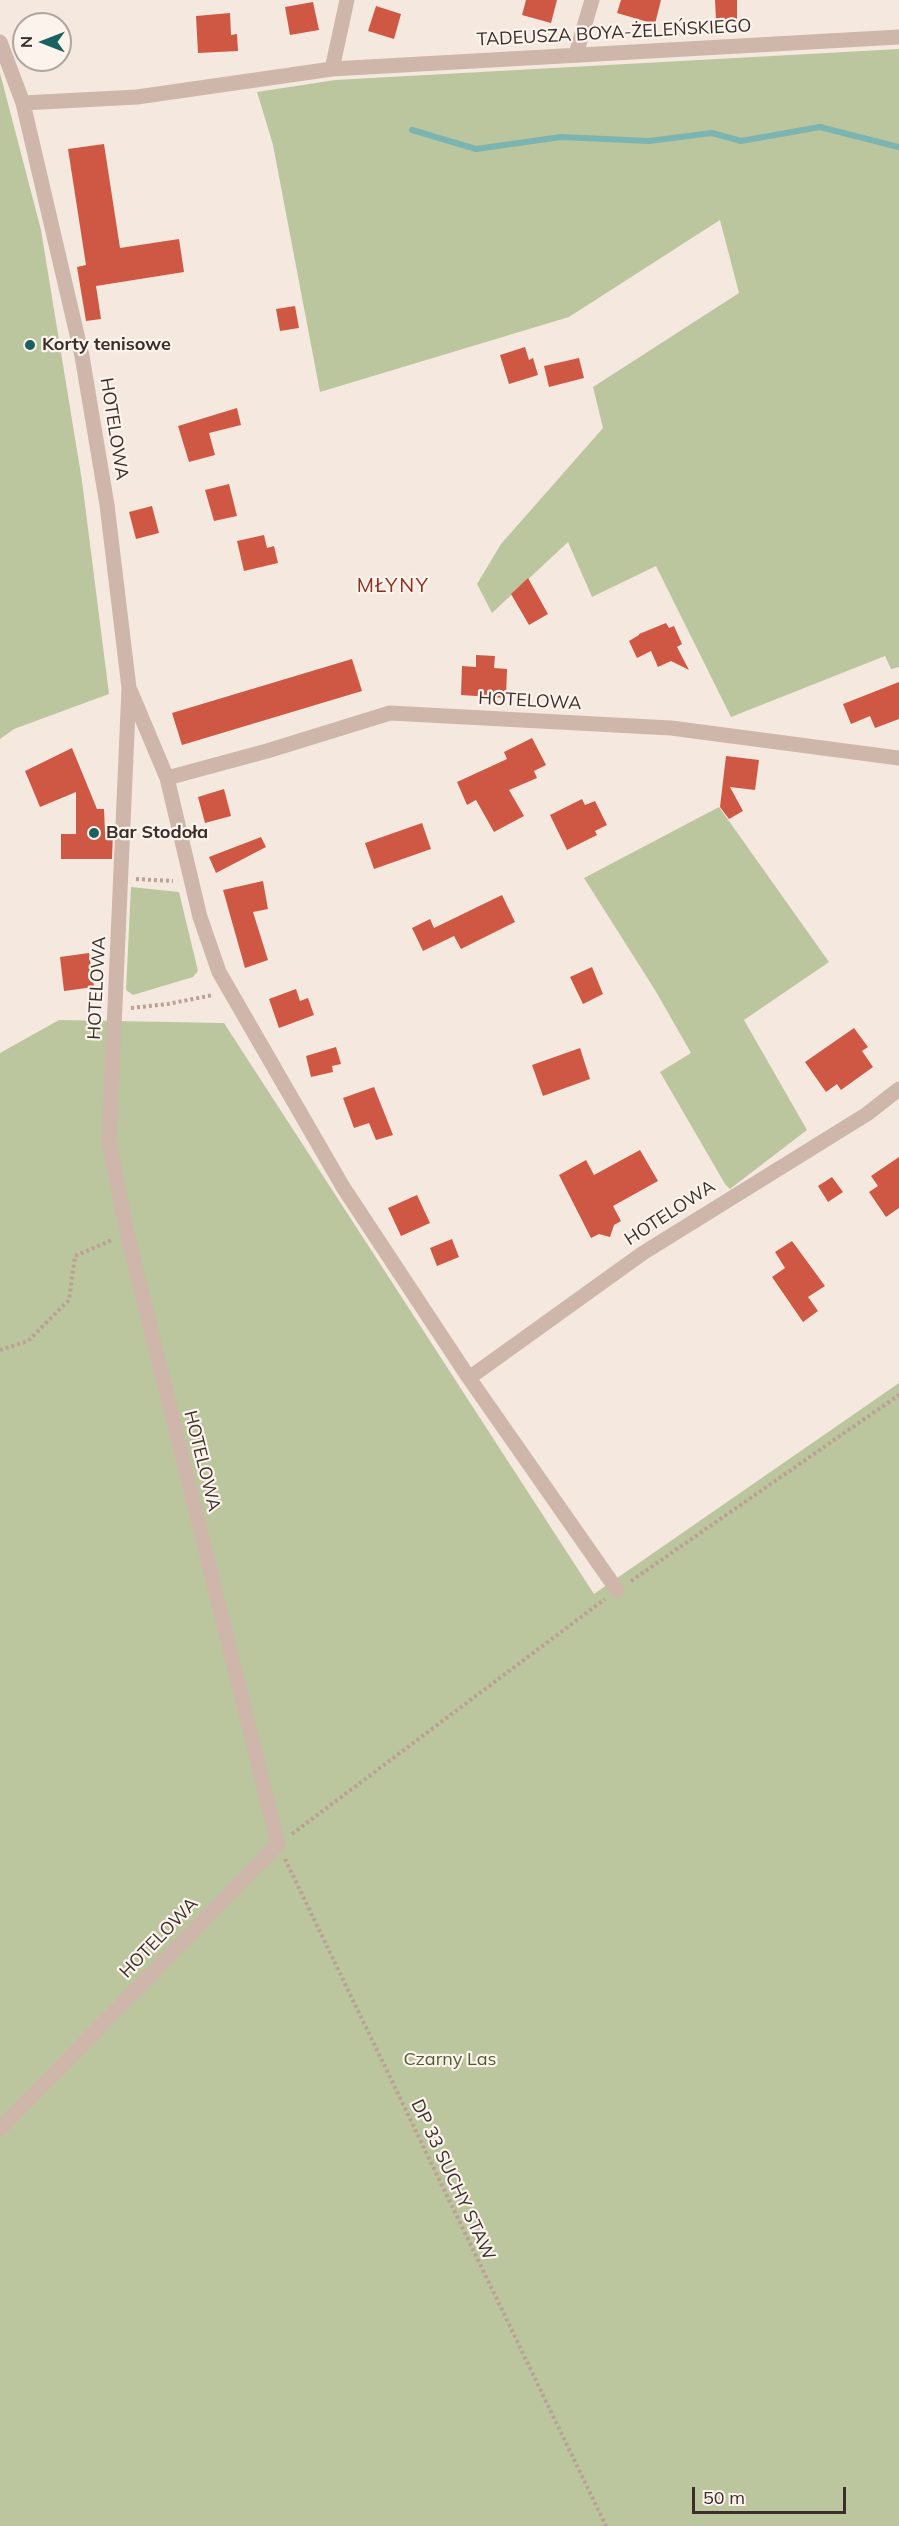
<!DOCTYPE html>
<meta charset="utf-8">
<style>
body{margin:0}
#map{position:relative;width:899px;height:2526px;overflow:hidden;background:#f5e9df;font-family:Mulish,sans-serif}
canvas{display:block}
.north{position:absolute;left:12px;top:12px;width:60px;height:60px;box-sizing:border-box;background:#fcf3ed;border:2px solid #afa49f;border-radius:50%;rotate:270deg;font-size:16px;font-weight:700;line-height:24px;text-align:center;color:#3b2e2a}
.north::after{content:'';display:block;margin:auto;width:21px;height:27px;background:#1b615f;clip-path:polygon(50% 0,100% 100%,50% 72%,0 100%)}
.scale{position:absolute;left:692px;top:2487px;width:154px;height:27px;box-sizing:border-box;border:3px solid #3b2e2a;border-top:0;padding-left:8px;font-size:18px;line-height:21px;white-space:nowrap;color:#3b2e2a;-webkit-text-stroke:4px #fcf3ed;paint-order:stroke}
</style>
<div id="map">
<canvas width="899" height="2526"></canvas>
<div class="north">N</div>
<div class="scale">50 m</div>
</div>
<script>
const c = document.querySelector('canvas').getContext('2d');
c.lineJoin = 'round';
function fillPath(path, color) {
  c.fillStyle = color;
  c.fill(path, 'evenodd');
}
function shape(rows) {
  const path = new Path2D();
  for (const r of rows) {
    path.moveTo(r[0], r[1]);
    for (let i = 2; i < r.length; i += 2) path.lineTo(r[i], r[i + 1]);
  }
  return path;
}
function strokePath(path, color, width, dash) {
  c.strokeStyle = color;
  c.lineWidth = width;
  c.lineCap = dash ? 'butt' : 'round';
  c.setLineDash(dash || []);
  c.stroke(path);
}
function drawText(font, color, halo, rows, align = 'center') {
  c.font = font + ' Mulish,sans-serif';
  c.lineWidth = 4.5;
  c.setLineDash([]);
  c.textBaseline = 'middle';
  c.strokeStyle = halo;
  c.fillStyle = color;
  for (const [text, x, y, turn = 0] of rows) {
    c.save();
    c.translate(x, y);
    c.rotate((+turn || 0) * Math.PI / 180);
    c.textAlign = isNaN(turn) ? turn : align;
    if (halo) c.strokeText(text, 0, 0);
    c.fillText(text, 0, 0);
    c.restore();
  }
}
fillPath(shape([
 [899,49,899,667,891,669,885,656,731,717,656,566,592,597,568,542,492,613,477,584,501,544,603,428,593,387,739,293,720,220,569,317,320,392,273,145,257,92,335,80],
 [0,73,41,230,82,481,109,694,14,729,0,739],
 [719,807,829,962,744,1020,807,1130,730,1189,725,1184,660,1072,691,1053,655,990,584,878],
 [131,887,179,892,198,971,193,977,133,995,126,990],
 [59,1020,224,1023,594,1594,899,1383,899,2526,0,2526,0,1053]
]), '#bcc69e');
strokePath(shape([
 [412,130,476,149,561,137,649,141,712,133,741,141,820,127,899,147]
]), '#7cb4b1', 6);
fillPath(shape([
 [526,0,557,0,551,23,522,15],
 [621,0,661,0,655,24,617,13],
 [715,0,737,0,737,20,716,21],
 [313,2,319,30,290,35,285,7],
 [376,6,401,14,394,39,368,31],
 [230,13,231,35,237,34,238,51,198,53,196,16],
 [104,144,120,248,179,239,184,272,96,286,101,319,86,321,77,267,86,265,68,149],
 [295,306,299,328,280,331,276,309],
 [525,347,529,360,533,358,538,375,509,384,500,355],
 [579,358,584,378,549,387,544,366],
 [237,408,241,425,209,433,215,455,189,462,178,426],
 [229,484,237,516,214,521,205,490],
 [152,506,159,533,136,539,129,512],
 [264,535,267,548,274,546,278,563,244,571,237,541],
 [528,578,548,614,529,625,511,594],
 [666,623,669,628,674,626,682,644,677,647,689,670,671,661,658,667,651,651,637,658,629,641,639,635,639,634],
 [476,655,495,656,494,668,507,669,506,698,461,695,462,666,476,667],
 [352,659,362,691,182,745,172,713],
 [899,682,899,719,875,728,870,716,851,724,843,704],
 [532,738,546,765,534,771,537,778,509,790,524,816,494,832,476,800,467,805,457,782,507,759,504,752],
 [72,748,97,809,104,809,105,832,113,832,112,859,61,859,61,834,76,834,76,792,40,807,25,771],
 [726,756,759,760,755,790,730,787,743,811,729,819,720,807],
 [224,789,231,816,205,823,198,797],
 [582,799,585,805,595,801,607,825,595,831,597,835,567,850,550,815],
 [422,823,431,849,374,869,365,843],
 [261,837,266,847,216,873,209,857],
 [263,881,268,909,253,912,268,960,245,968,223,890],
 [502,895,515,922,461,949,454,936,423,951,412,928,430,919,434,928],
 [89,953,94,987,64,991,60,957],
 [592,967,603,994,583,1004,570,977],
 [296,989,300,1001,308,998,314,1015,279,1028,269,999],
 [854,1028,868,1047,862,1051,873,1067,841,1090,837,1084,826,1092,805,1062],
 [336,1047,341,1064,332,1066,333,1072,311,1077,306,1056],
 [580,1048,590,1079,543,1096,532,1065],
 [374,1087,393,1135,376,1140,369,1123,354,1128,343,1098],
 [640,1150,658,1181,613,1206,621,1221,614,1225,610,1237,599,1234,591,1238,559,1175,586,1160,594,1175],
 [899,1157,899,1208,886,1217,869,1192,878,1186,871,1176],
 [832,1177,843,1192,828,1202,818,1186],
 [417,1195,430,1223,401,1236,388,1208],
 [452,1239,459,1257,437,1266,430,1248],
 [792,1241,825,1286,808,1297,818,1311,803,1322,772,1277,785,1268,775,1252]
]), '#cf5844');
strokePath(shape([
 [136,879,173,881],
 [131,1008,168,1004,213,995],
 [0,1350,28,1341,69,1300,75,1256,112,1240],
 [631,1581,899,1395],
 [292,1834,605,1599],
 [285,1859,606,2526]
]), '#bba194', 4, [3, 3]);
strokePath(shape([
 [347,0,332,69,899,37],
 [0,42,23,103,82,356,107,505,129,688,109,1141,127,1233,278,1844,0,2129],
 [576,54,592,0],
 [23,103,137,97,332,69],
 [130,690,167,778,200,917,219,972,343,1187,469,1378,617,1590],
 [167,778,267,751,390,713,671,728,899,758],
 [469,1378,643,1253,867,1114,899,1089]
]), '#ceb7aa', 15);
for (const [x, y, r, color] of [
 [30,345,6,"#1b615f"],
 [94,833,6,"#1b615f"]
]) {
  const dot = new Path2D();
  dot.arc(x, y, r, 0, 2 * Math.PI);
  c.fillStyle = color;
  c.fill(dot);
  strokePath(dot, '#fcf3ed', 2);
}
drawText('18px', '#3b2e2a', '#fcf3ed', [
 ["TADEUSZA BOYA-ŻELEŃSKIEGO",614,33,-3],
 ["HOTELOWA",114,429,81],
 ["HOTELOWA",530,701,3],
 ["HOTELOWA",97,988,-87],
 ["HOTELOWA",670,1213,-33],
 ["HOTELOWA",202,1461,76],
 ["HOTELOWA",159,1938,-46],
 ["DP 33 SUCHY STAW",453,2180,65]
]);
drawText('bold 18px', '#3b2e2a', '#fcf3ed', [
 ["Korty tenisowe",42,345],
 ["Bar Stodoła",106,833]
], 'left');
drawText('18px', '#4f5c2b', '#fcf3ed', [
 ["Czarny Las",450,2060]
]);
c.letterSpacing = '1.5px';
drawText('20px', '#912d1c', '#fcf3ed', [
 ["MŁYNY",393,586]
]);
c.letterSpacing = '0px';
</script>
